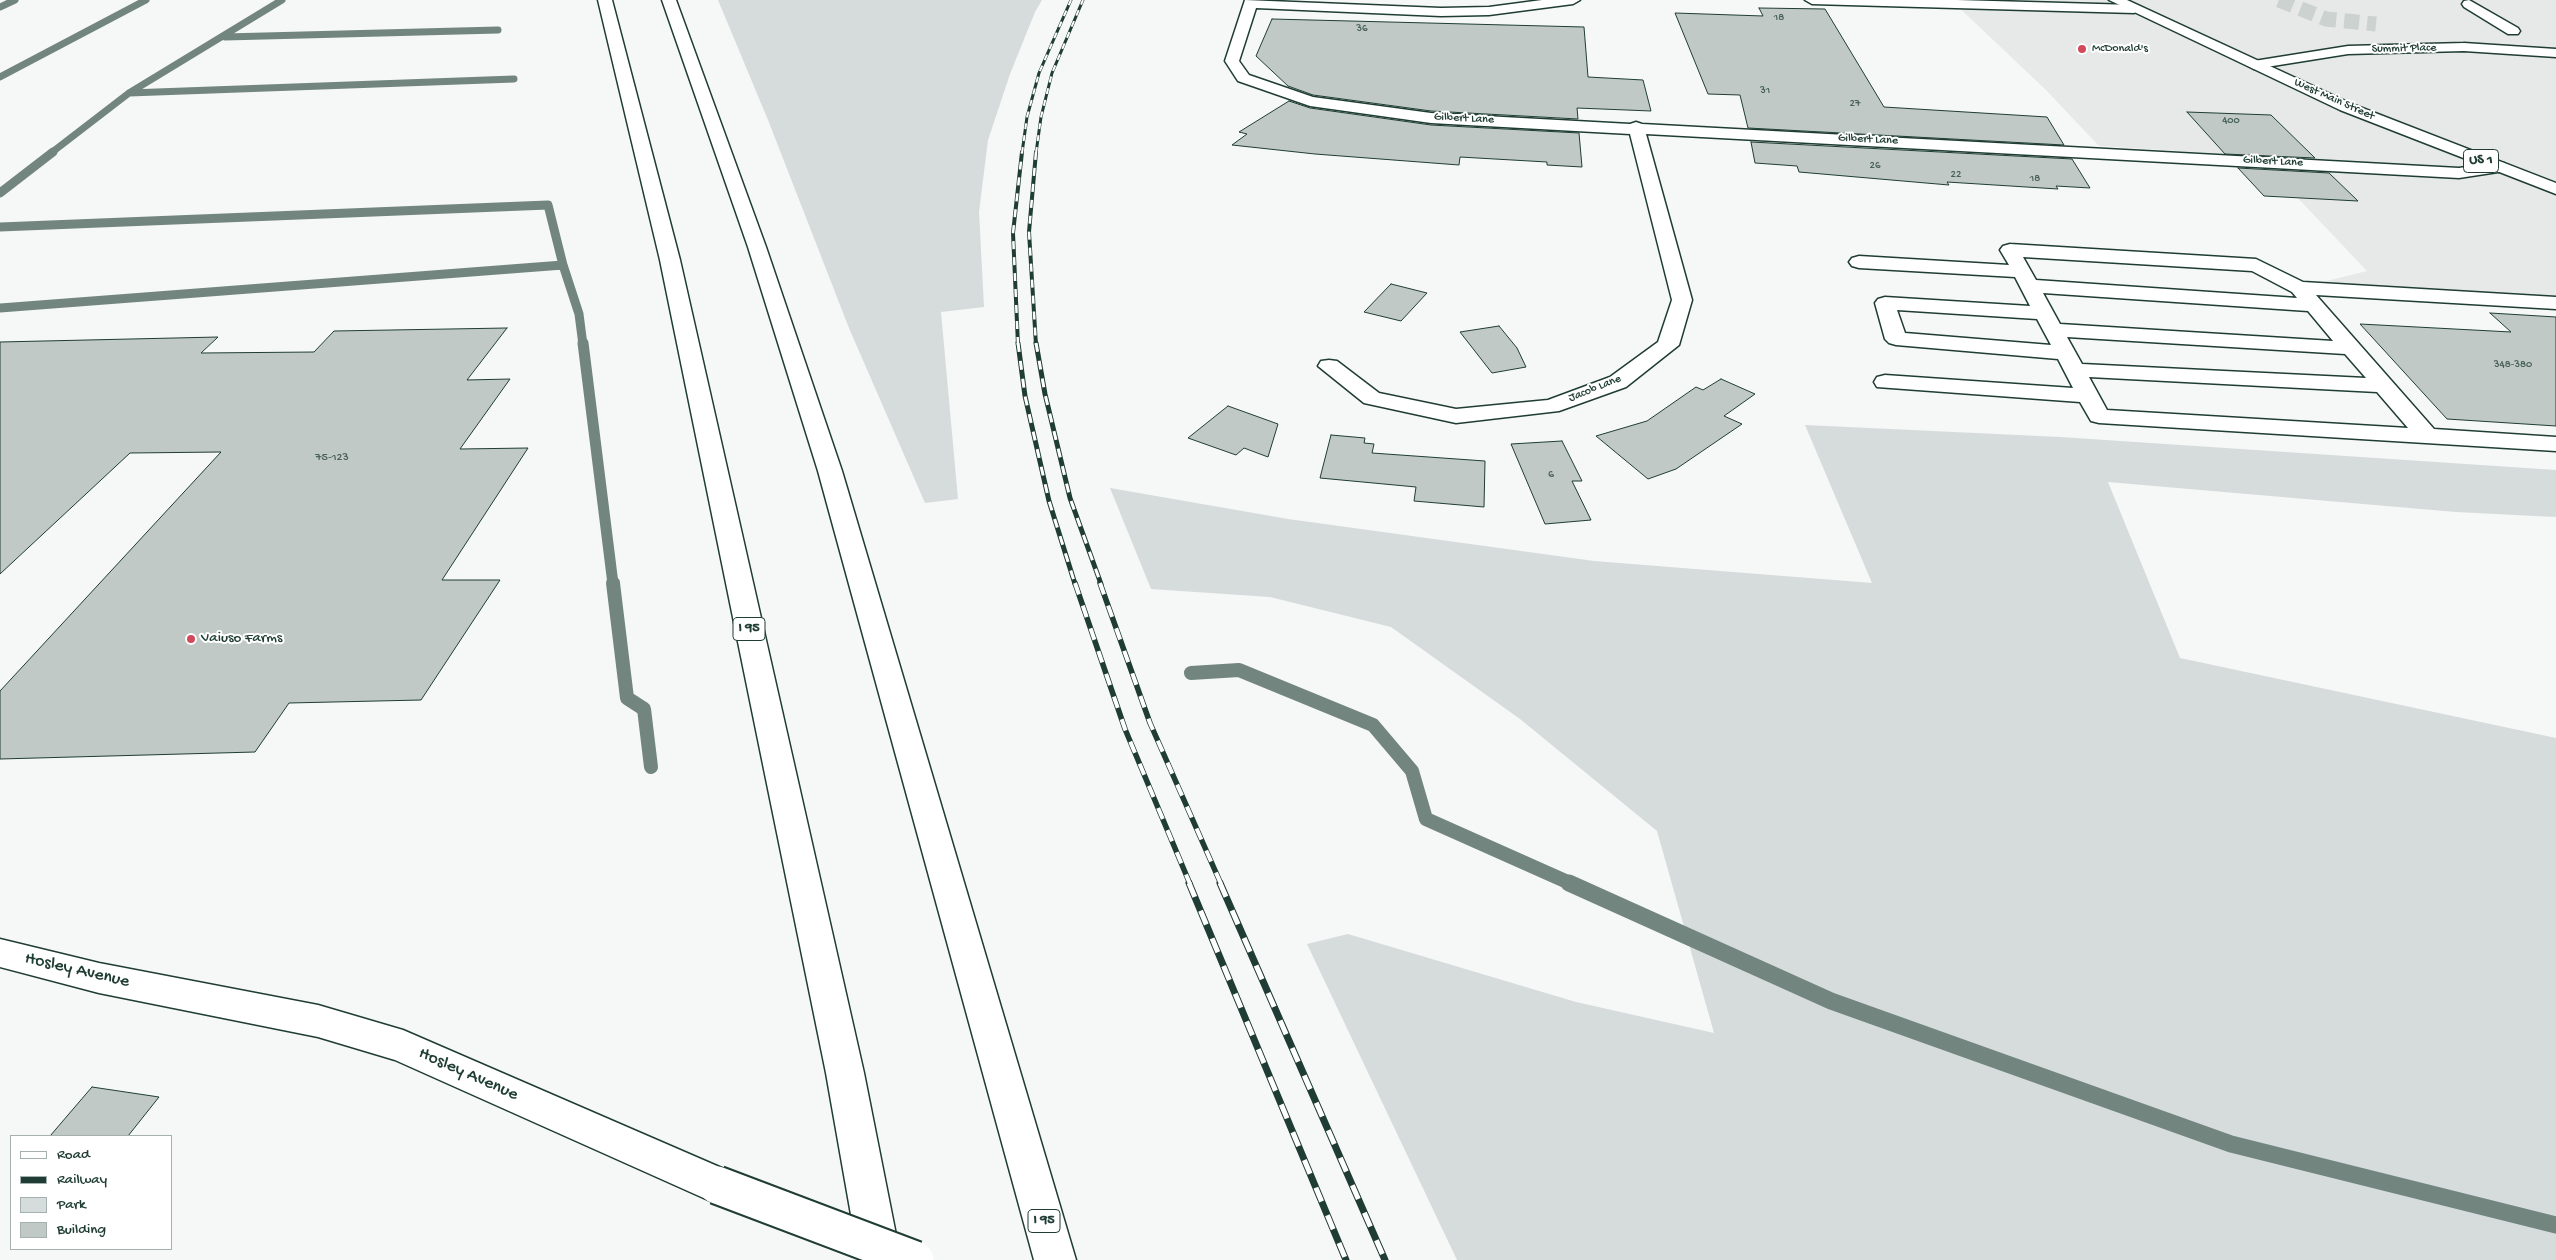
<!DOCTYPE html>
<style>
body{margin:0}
#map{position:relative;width:2556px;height:1260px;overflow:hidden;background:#f6f7f7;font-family:"Gochi Hand",sans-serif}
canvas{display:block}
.legend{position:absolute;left:10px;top:1135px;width:162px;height:115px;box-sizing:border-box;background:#fff;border:1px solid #a5b1ae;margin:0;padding:6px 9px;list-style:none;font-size:15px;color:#1f3d34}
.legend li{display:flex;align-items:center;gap:10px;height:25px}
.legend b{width:25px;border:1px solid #a5b1ae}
</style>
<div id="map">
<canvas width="2556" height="1260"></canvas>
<ul class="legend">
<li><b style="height:6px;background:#fff"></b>Road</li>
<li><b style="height:6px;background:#1f3d34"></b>Railway</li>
<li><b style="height:14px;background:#d6dcdb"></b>Park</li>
<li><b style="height:14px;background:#c0c9c6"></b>Building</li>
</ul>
</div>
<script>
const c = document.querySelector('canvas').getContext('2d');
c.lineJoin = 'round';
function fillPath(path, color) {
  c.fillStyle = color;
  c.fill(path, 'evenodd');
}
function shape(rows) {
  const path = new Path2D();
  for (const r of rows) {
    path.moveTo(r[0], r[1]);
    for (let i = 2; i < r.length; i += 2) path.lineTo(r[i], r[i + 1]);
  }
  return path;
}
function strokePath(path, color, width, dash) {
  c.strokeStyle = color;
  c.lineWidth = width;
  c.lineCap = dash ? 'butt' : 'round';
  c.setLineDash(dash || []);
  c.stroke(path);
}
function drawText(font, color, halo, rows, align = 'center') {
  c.font = font + ' "Gochi Hand",sans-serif';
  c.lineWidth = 4;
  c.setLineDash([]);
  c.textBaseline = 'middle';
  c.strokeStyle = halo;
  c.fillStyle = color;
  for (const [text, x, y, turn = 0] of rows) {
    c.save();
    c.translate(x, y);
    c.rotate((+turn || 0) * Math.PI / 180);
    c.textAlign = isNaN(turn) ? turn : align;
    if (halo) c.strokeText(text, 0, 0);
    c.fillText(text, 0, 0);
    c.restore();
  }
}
fillPath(shape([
 [1951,0,2556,0,2556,303,2299,288,2367,271,2258,156,2099,146,2046,90]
]), '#e6e9e8');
fillPath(shape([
 [718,0,1042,0,1035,12,1010,74,988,140,979,212,984,307,941,312,958,499,925,503,849,328,768,120],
 [1805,425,2060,437,2556,470,2556,517,2456,512,2108,482,2180,658,2556,738,2556,1260,1457,1260,1307,944,1348,934,1576,1002,1714,1033,1657,831,1520,719,1391,627,1270,597,1151,589,1110,488,1288,519,1594,561,1872,583]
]), '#d6dcdb');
strokePath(shape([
 [0,7,15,0],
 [225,37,498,30],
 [0,77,146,0],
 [129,93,514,79],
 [51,153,129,93,282,0]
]), '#72857f', 7);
strokePath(shape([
 [0,193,53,152],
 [0,227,548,205,563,265],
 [0,308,563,265,579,314,583,345]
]), '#72857f', 9);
strokePath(shape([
 [583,343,613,584]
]), '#72857f', 11);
strokePath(shape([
 [613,583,627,698,644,709,651,767],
 [1191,673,1239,670,1373,725,1412,771,1426,819,1572,884]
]), '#72857f', 14);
strokePath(shape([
 [1569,883,1831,1001,2231,1144,2556,1225]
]), '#72857f', 17);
const building = shape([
 [1759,8,1825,9,1884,107,2047,117,2064,145,1748,128,1740,95,1708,94,1675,13,1763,16,1759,8],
 [1272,19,1584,27,1588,77,1643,80,1651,111,1577,108,1578,119,1431,111,1313,95,1288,86,1256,56,1272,19],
 [1289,101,1310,108,1431,125,1579,133,1582,167,1547,165,1547,162,1460,157,1459,165,1315,154,1232,145,1247,134,1239,132,1289,101],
 [2187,112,2271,115,2315,158,2225,154,2187,112],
 [1751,142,2072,159,2090,188,2056,186,2058,189,1947,182,1949,185,1799,172,1797,166,1755,163,1751,142],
 [2238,168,2329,173,2358,201,2264,196,2238,168],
 [1391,284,1427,293,1401,321,1364,312,1391,284],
 [2490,313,2556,317,2556,426,2447,419,2360,324,2511,332,2490,313],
 [1499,326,1517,348,1526,367,1492,373,1460,332,1499,326],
 [507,328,467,380,510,379,460,449,528,448,442,580,500,580,421,700,289,703,255,752,0,759,0,691,221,452,130,453,0,574,0,342,218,337,201,353,314,352,334,331,507,328],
 [1721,379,1755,394,1724,416,1742,424,1676,469,1648,479,1596,436,1647,421,1696,387,1703,390,1721,379],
 [1228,406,1278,424,1268,457,1244,448,1236,455,1188,438,1228,406],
 [1331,435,1365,438,1364,443,1374,444,1372,453,1485,461,1484,507,1414,501,1416,487,1320,478,1331,435],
 [1562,441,1582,481,1572,481,1591,520,1545,524,1511,444,1562,441],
 [92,1087,159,1097,128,1136,50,1136,92,1087]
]);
fillPath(building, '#c0c9c6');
strokePath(building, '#1f3d34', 1);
strokePath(shape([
 [2279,0,2326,19,2376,24]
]), '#cbd2d0', 15, [15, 8]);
const minor = shape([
 [1245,0,1441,8,1489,7,1542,0,1580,0,1573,4,1489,15,1441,16,1256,8,1239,61,1249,75,1313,97,1431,113,1630,124,1636,122,1642,124,2459,168,2498,162,2504,163,2507,167,2504,171,2498,172,2459,178,1646,134,1692,300,1679,345,1626,387,1559,411,1456,423,1364,403,1318,366,1321,361,1329,360,1337,361,1379,393,1456,409,1548,400,1610,377,1658,342,1672,300,1630,134,1431,123,1310,106,1238,81,1225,61,1245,0],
 [1805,0,1957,0,2134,5,2141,9,2134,13,1812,4,1805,0],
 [2469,0,2518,28,2520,31,2518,34,2508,34,2464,7,2462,4,2464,1,2469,0],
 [2464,43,2556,49,2556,57,2464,51,2348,54,2254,69,2247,65,2254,61,2348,46,2464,43],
 [2010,244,2256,259,2303,282,2556,297,2556,309,2316,295,2434,429,2556,437,2556,451,2099,423,2091,421,2080,402,1877,387,1874,382,1877,377,1885,375,2073,388,2058,359,1896,345,1889,343,1885,339,1875,303,1878,299,1885,297,2030,306,2015,277,1859,268,1852,266,1849,262,1852,258,1859,256,2009,265,2000,250,2003,246,2010,244],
 [2023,257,2252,271,2292,292,2297,298,2036,280,2023,257],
 [2043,293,2308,311,2333,341,2060,324,2043,293],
 [1897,310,2037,319,2051,345,1905,333,1897,310],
 [2067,337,2345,354,2366,378,2082,364,2067,337],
 [2089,377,2377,392,2408,428,2107,410,2089,377],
 [0,939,99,963,318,1005,403,1030,731,1172,737,1185,731,1198,717,1204,395,1060,318,1037,99,993,0,967,0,939]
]);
const major = shape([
 [2109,0,2127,0,2352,104,2556,183,2556,194,2340,110,2109,0]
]);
const highway = shape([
 [598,0,612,0,680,260,864,1073,901,1260,859,1260,826,1073,660,260,598,0],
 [662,0,676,0,766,247,842,471,1076,1260,1034,1260,818,471,748,247,662,0]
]);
strokePath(minor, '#1f3d34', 3);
strokePath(major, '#1f3d34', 3);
strokePath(highway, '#1f3d34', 3);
fillPath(minor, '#fff');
fillPath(major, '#fff');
fillPath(highway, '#fff');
const railFar4 = shape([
 [1022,153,1027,117,1039,73,1071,0],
 [1036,153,1041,117,1052,73,1083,0]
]);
const railFar3 = shape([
 [1036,152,1029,232,1036,345],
 [1018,345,1013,233,1022,152]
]);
const railFar2 = shape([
 [1018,343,1025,396,1049,501,1075,584],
 [1036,343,1045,394,1070,498,1101,584]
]);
const railFar1 = shape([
 [1075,583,1125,729,1190,884],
 [1100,583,1150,723,1221,884]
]);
const rail = shape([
 [1189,883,1346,1260],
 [1220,883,1385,1260]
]);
strokePath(railFar4, '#1f3d34', 3);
strokePath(railFar3, '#1f3d34', 4);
strokePath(railFar2, '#1f3d34', 5);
strokePath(railFar1, '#1f3d34', 5.5);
strokePath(rail, '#1f3d34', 7);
strokePath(railFar4, '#fff', 2, [6]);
strokePath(railFar3, '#fff', 2.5, [8]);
strokePath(railFar2, '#fff', 3, [9]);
strokePath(railFar1, '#fff', 4, [12]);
strokePath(rail, '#fff', 5, [15]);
const minorBridge = shape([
 [717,1185,915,1260]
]);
strokePath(minorBridge, '#1f3d34', 41, []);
strokePath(minorBridge, '#fff', 37);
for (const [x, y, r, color] of [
 [2082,49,5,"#d1495b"],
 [191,639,5,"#d1495b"]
]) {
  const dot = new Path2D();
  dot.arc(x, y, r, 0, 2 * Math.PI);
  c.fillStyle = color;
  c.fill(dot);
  strokePath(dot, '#fff', 2);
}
drawText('11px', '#476058', null, [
 ["18",1779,18],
 ["36",1362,29],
 ["31",1765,91],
 ["27",1855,104],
 ["400",2231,121],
 ["26",1875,166],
 ["22",1956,175],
 ["18",2035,179],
 ["348-380",2513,365]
]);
drawText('12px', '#1f3d34', '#fff', [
 ["McDonald's",2092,49]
], 'left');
drawText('12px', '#1f3d34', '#fff', [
 ["Summit Place",2404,49,-1],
 ["West Main Street",2334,100,24],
 ["Gilbert Lane",1464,119,3],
 ["Gilbert Lane",1868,140,3],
 ["Gilbert Lane",2273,162,3],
 ["Jacob Lane",1595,389,-22]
]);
drawText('12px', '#476058', null, [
 ["75-123",332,458],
 ["6",1551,475]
]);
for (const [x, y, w] of [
 [2481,161,35],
 [749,629,32],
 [1044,1221,32]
]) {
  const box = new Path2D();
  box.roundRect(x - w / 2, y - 11.5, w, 23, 4);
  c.fillStyle = '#fff';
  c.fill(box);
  strokePath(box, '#1f3d34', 1);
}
drawText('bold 14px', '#1f3d34', null, [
 ["US 1",2481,161],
 ["I 95",749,629],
 ["I 95",1044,1221]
]);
drawText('15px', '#1f3d34', '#fff', [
 ["Vaiuso Farms",201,639]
], 'left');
drawText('18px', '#1f3d34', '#fff', [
 ["Hosley Avenue",77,971,13],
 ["Hosley Avenue",468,1075,24]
]);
</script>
